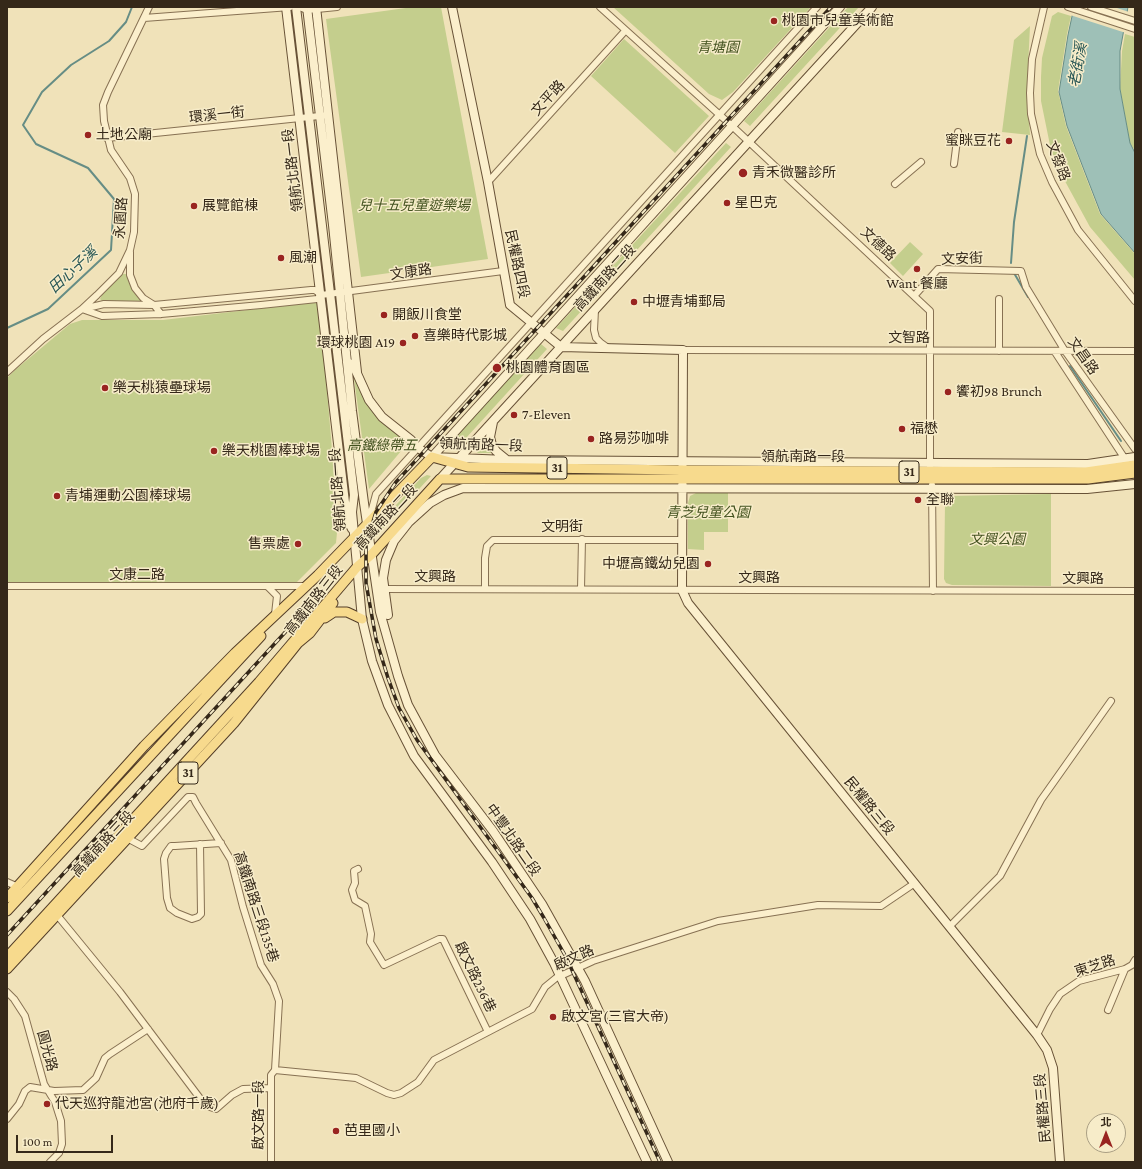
<!DOCTYPE html>
<meta charset="utf-8">
<style>
body{margin:0}
#map{position:relative;width:1142px;height:1169px;overflow:hidden;background:#f0e2b9;font-family:"Crimson Pro","Noto Sans TC",serif}
canvas{display:block}
.frame{position:absolute;inset:0;border:8px solid #352819;pointer-events:none}
.north{position:absolute;left:1086px;top:1113px;width:40px;height:40px;box-sizing:border-box;background:#f7ecc9;border:1px solid #a99e83;border-radius:50%;rotate:0deg;font-size:11px;font-weight:700;line-height:16px;text-align:center;color:#352819}
.north::after{content:'';display:block;margin:auto;width:14px;height:18px;background:#992420;clip-path:polygon(50% 0,100% 100%,50% 72%,0 100%)}
.scale{position:absolute;left:16px;top:1135px;width:97px;height:18px;box-sizing:border-box;border:2px solid #352819;border-top:0;padding-left:5px;font-size:12px;line-height:14px;white-space:nowrap;color:#352819;-webkit-text-stroke:3px #f7ecc9;paint-order:stroke}
</style>
<div id="map">
<canvas width="1142" height="1169"></canvas>
<div class="frame"></div>
<div class="north">北</div>
<div class="scale">100 m</div>
</div>
<script>
const c = document.querySelector('canvas').getContext('2d');
c.lineJoin = 'round';
function fillPath(path, color) {
  c.fillStyle = color;
  c.fill(path, 'evenodd');
}
function shape(rows) {
  const path = new Path2D();
  for (const r of rows) {
    path.moveTo(r[0], r[1]);
    for (let i = 2; i < r.length; i += 2) path.lineTo(r[i], r[i + 1]);
  }
  return path;
}
function strokePath(path, color, width, dash) {
  c.strokeStyle = color;
  c.lineWidth = width;
  c.lineCap = dash ? 'butt' : 'round';
  c.setLineDash(dash || []);
  c.stroke(path);
}
function drawText(font, color, halo, rows, align = 'center') {
  c.font = font + ' "Crimson Pro","Noto Sans TC",serif';
  c.lineWidth = 3;
  c.setLineDash([]);
  c.textBaseline = 'middle';
  c.strokeStyle = halo;
  c.fillStyle = color;
  for (const [text, x, y, turn = 0] of rows) {
    c.save();
    c.translate(x, y);
    c.rotate((+turn || 0) * Math.PI / 180);
    c.textAlign = isNaN(turn) ? turn : align;
    if (halo) c.strokeText(text, 0, 0);
    c.fillText(text, 0, 0);
    c.restore();
  }
}
fillPath(shape([
 [413,7,441,7,488,259,361,277,326,19],
 [613,7,811,7,733,92,722,100,709,94],
 [848,7,859,7,750,126,744,121],
 [1058,12,1071,16,1067,34,1058,91,1066,126,1100,214,1135,254,1135,280,1090,227,1060,172,1051,150,1041,101,1041,77,1042,58,1052,16],
 [1030,26,1027,88,1030,135,1002,132,1014,40],
 [1125,34,1135,37,1135,151,1130,143,1120,89,1122,51],
 [624,39,709,116,675,153,591,76],
 [726,143,731,147,563,331,556,328],
 [910,242,923,254,903,276,890,263],
 [122,274,126,274,129,278,141,301,138,304,104,303,100,299,102,295],
 [315,302,320,306,338,522,336,543,296,583,173,585,7,582,7,378,15,370,70,324,82,320,163,320],
 [541,344,547,349,456,449,448,444],
 [353,371,382,421,407,444,369,489],
 [487,442,488,448,492,453,477,453],
 [427,475,431,476,375,537,372,531,421,478],
 [728,492,728,532,704,532,704,550,688,549,688,503,690,496,696,493],
 [1051,494,1051,586,952,585,946,583,944,579,945,504,949,496]
]), '#c4ce8d');
const water = shape([
 [1074,7,1128,7,1120,51,1120,89,1130,143,1135,153,1135,253,1101,214,1067,126,1059,92,1068,35,1074,7]
]);
fillPath(water, '#9ec0b7');
strokePath(water, '#668d85', 1);
fillPath(shape([
 [1072,7,1114,7,1129,12,1126,33,1070,15]
]), '#f0e2b9');
strokePath(shape([
 [1011,263,1014,222,1027,136],
 [1014,273,1028,297],
 [7,328,48,309,111,250,114,199,88,168,36,144,23,125,42,92,71,65,109,41,126,22,132,7],
 [1070,366,1121,441]
]), '#668d85', 2);
const street = shape([
 [299,7,307,10,337,7],
 [600,7,732,126,930,311,930,466],
 [1044,7,1032,59,1030,93,1031,114,1040,154,1052,182,1078,230,1135,301],
 [1068,7,1135,29],
 [1091,7,1135,21],
 [144,18,290,7],
 [107,138,329,115],
 [954,164,958,132],
 [488,182,625,31],
 [895,184,921,162],
 [130,252,130,275,135,288,143,298,154,305,161,314],
 [915,295,938,269,1021,271,1026,287,1065,351,1135,449],
 [999,299,999,351],
 [82,309,102,316,161,314,261,305,317,299,321,295,503,271],
 [83,309,104,304,154,305,311,290,315,290,321,295],
 [595,310,594,330,596,338,601,343,608,348],
 [683,350,1135,351],
 [1055,352,1125,459],
 [7,372,43,339,82,309,97,295,119,273,130,250,134,232,135,194,130,178,111,150,104,121,103,105,108,92,149,7],
 [932,485,933,591],
 [369,520,376,494,817,7],
 [7,586,307,586],
 [268,587,277,596,275,614],
 [383,589,1135,591],
 [485,589,485,558,487,546,493,540,682,540],
 [581,589,582,539],
 [127,838,142,846,188,797,193,797,196,803,231,860,243,907,261,965,273,984,279,1001,275,1070],
 [200,844,201,914,198,917,192,919,177,913,170,908,167,898,164,859,166,853,171,846,175,846,221,843],
 [358,869,354,871,355,883,352,890,355,900,365,906,371,934,370,942,384,965,439,939,443,939,488,1032],
 [7,882,18,887],
 [57,915,120,992,202,1101,207,1106,216,1109,232,1095,243,1089,271,1088],
 [950,926,1000,876,1041,800,1111,701],
 [7,992,14,999,25,1016,44,1084,55,1102,61,1121,62,1144,59,1153,50,1162],
 [1108,1010,1125,969],
 [1037,1035,1050,1009,1060,994,1079,981,1125,969,1132,965,1135,960],
 [275,1070,356,1078,387,1093,394,1095,401,1093,418,1082,434,1060,532,1009,545,987,556,978,593,961,718,921,818,905,881,906,915,883],
 [7,1119,19,1104,25,1091,30,1087,54,1091,83,1090,96,1078,105,1058,110,1054,148,1029],
 [271,1162,271,1075,275,1070]
]);
const secondary = shape([
 [286,7,347,519,352,529],
 [296,7,354,495,352,512,362,619,372,661,388,705,414,756,492,862,530,919,554,963,647,1162],
 [307,7,333,225,352,411,364,503,380,612,398,676,408,705,435,755,493,831,542,904,585,981,668,1162],
 [316,7,357,372],
 [452,7,488,182,510,305,561,347,683,350,682,590,688,603,1037,1035,1047,1050,1053,1068,1060,1162],
 [347,361,355,369,369,400,382,417,411,440,418,448,432,457,507,460,1088,464,1135,457],
 [493,422,490,437,492,445,496,451,507,460],
 [432,457,840,7],
 [440,479,872,7],
 [388,615,383,578,386,560,394,541,409,522,430,503,444,495,463,488,1087,489,1135,484]
]);
const primary = shape([
 [325,618,334,612,347,612,362,619],
 [7,898,144,746,235,653,318,575,432,457,468,467,682,470,1086,472,1135,465],
 [7,911,261,636],
 [7,957,259,682,357,567,372,554,440,479,1088,479,1135,473],
 [7,969,234,723,298,643,310,633,333,603]
]);
strokePath(street, '#877153', 8);
strokePath(secondary, '#685237', 10);
strokePath(primary, '#543e28', 11);
strokePath(street, '#fbefcc', 6);
strokePath(secondary, '#fbefcc', 8);
strokePath(primary, '#f7da8d', 9);
const rail = shape([
 [7,935,290,627],
 [660,1162,566,957,544,918,532,898,417,740,399,708,388,678,376,639,366,583,366,545,376,512,396,482,831,7]
]);
strokePath(rail, '#352819', 3.5);
strokePath(rail, '#f7ecc9', 2, [6]);
for (const [x, y, r, color] of [
 [774,21,4,"#992420"],
 [88,135,4,"#992420"],
 [1009,141,4,"#992420"],
 [743,173,5,"#992420"],
 [727,203,4,"#992420"],
 [194,206,4,"#992420"],
 [281,258,4,"#992420"],
 [917,269,4,"#992420"],
 [634,302,4,"#992420"],
 [384,315,4,"#992420"],
 [415,336,4,"#992420"],
 [403,343,4,"#992420"],
 [497,368,5,"#992420"],
 [105,388,4,"#992420"],
 [948,392,4,"#992420"],
 [514,415,4,"#992420"],
 [902,429,4,"#992420"],
 [591,439,4,"#992420"],
 [214,451,4,"#992420"],
 [57,496,4,"#992420"],
 [918,500,4,"#992420"],
 [298,544,4,"#992420"],
 [708,564,4,"#992420"],
 [553,1017,4,"#992420"],
 [47,1104,4,"#992420"],
 [336,1131,4,"#992420"]
]) {
  const dot = new Path2D();
  dot.arc(x, y, r, 0, 2 * Math.PI);
  c.fillStyle = color;
  c.fill(dot);
  strokePath(dot, '#f7ecc9', 1.5);
}
for (const [x, y, w] of [
 [557,468,20],
 [909,472,20],
 [188,773,20]
]) {
  const box = new Path2D();
  box.roundRect(x - w / 2, y - 11, w, 22, 3);
  c.fillStyle = '#f7ecc9';
  c.fill(box);
  strokePath(box, '#352819', 1);
}
drawText('bold 13px', '#352819', null, [
 ["31",557,468],
 ["31",909,472],
 ["31",188,773]
]);
drawText('14px', '#352819', '#f7ecc9', [
 ["桃園市兒童美術館",782,21],
 ["土地公廟",96,135],
 ["蜜眯豆花",1001,141,"right"],
 ["青禾微醫診所",752,173],
 ["星巴克",735,203],
 ["展覽館棟",202,206],
 ["風潮",289,258],
 ["Want 餐廳",917,284,"center"],
 ["中壢青埔郵局",642,302],
 ["開飯川食堂",392,315],
 ["喜樂時代影城",423,336],
 ["環球桃園 A19",395,343,"right"],
 ["桃園體育園區",506,368],
 ["樂天桃猿壘球場",113,388],
 ["饗初98 Brunch",956,392],
 ["7-Eleven",522,415],
 ["福懋",910,429],
 ["路易莎咖啡",599,439],
 ["樂天桃園棒球場",222,451],
 ["青埔運動公園棒球場",65,496],
 ["全聯",926,500],
 ["售票處",290,544,"right"],
 ["中壢高鐵幼兒園",700,564,"right"],
 ["啟文宮(三官大帝)",561,1017],
 ["代天巡狩龍池宮(池府千歲)",55,1104],
 ["芭里國小",344,1131]
], 'left');
drawText('italic 14px', '#43521f', '#f7ecc9', [
 ["青塘園",718,48],
 ["兒十五兒童遊樂場",414,206],
 ["高鐵綠帶五",382,446],
 ["青芝兒童公園",708,513],
 ["文興公園",997,540]
]);
drawText('14px', '#352819', '#f7ecc9', [
 ["文平路",548,98,-48],
 ["環溪一街",217,115,-6],
 ["文發路",1058,161,69],
 ["領航北路一段",293,170,-97],
 ["永園路",121,218,-86],
 ["文德路",878,244,43],
 ["文安街",962,259,-2],
 ["民權路四段",517,264,78],
 ["文康路",411,272,-8],
 ["高鐵南路二段",605,278,-48],
 ["文智路",909,338],
 ["文昌路",1083,356,55],
 ["領航南路一段",481,445,2],
 ["領航南路一段",803,457],
 ["領航北路一段",338,490,-94],
 ["高鐵南路二段",386,517,-47],
 ["文明街",562,527],
 ["文康二路",137,575],
 ["文興路",435,577],
 ["文興路",759,578],
 ["文興路",1083,579],
 ["高鐵南路三段",314,600,-52],
 ["民權路三段",869,806,51],
 ["中豐北路二段",513,840,55],
 ["高鐵南路三段",103,844,-47],
 ["高鐵南路三段135巷",256,907,72],
 ["啟文路",574,958,-24],
 ["東芝路",1095,966,-18],
 ["啟文路236巷",475,977,64],
 ["圓光路",47,1051,75],
 ["民權路三段",1043,1108,-95],
 ["啟文路一段",259,1115,-90]
]);
drawText('italic 15px', '#275655', '#f7ecc9', [
 ["老街溪",1078,65,-80],
 ["田心子溪",73,270,-43]
]);
</script>
